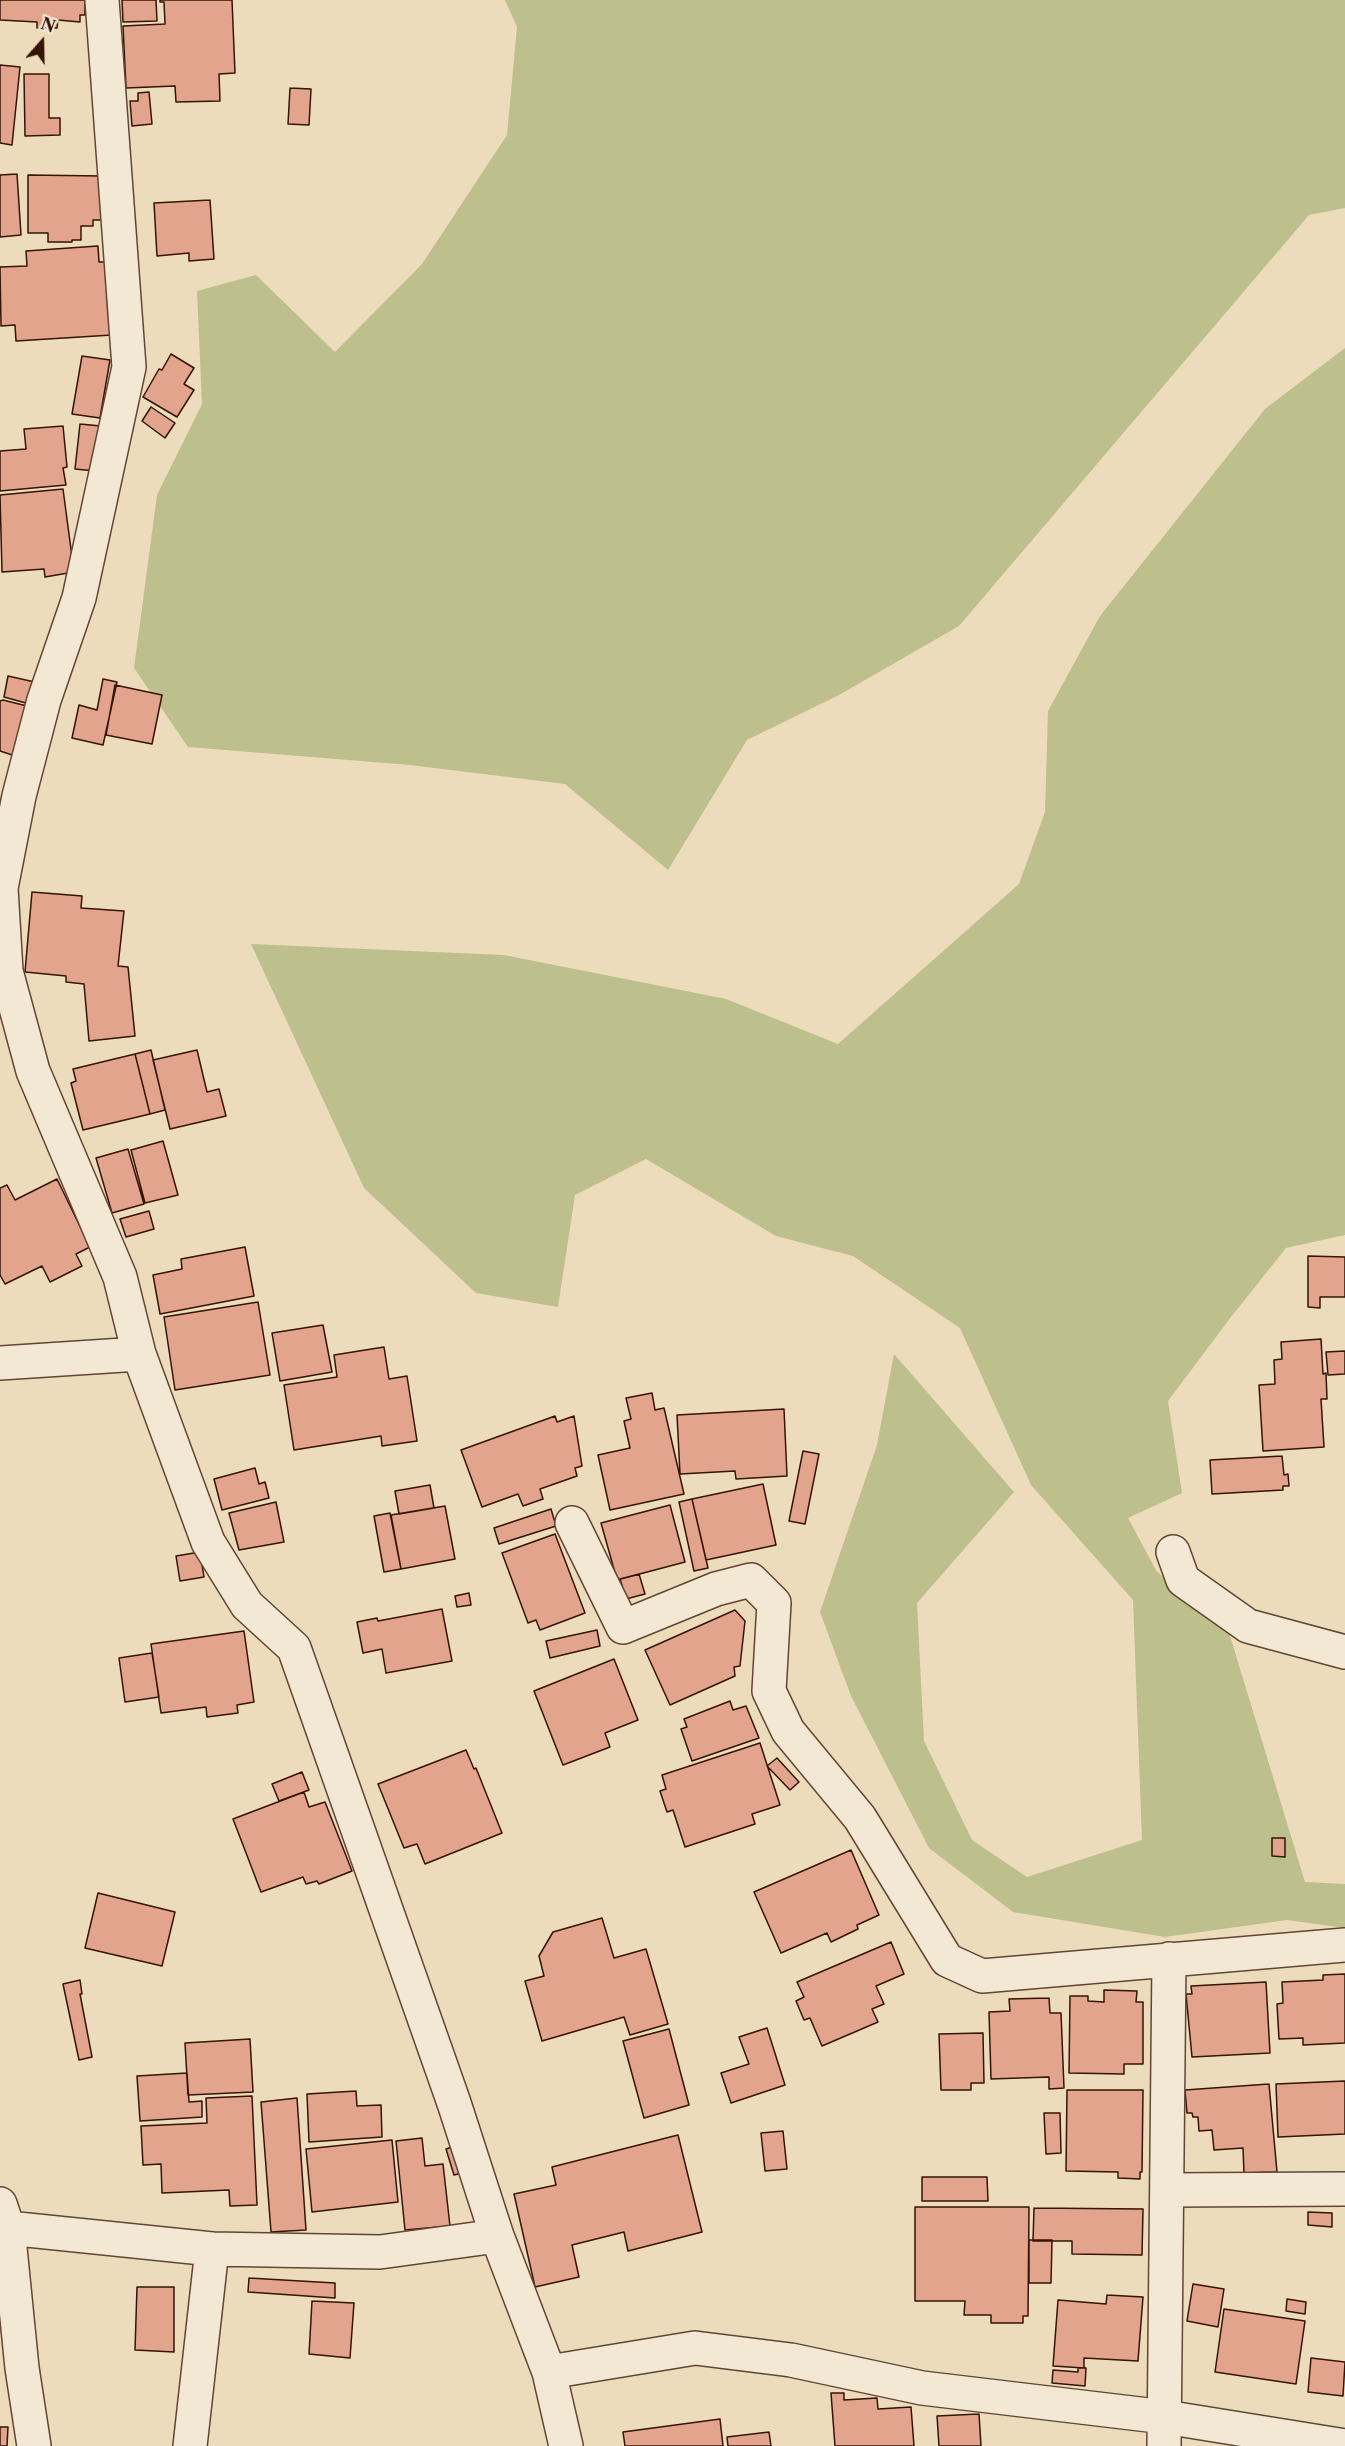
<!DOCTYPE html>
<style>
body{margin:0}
#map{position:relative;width:1345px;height:2446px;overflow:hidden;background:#eddcbb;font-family:"Libre Caslon Text",serif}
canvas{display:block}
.north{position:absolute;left:12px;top:12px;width:60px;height:60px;-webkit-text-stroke:4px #f3e8d3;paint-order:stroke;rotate:20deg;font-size:16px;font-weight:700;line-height:24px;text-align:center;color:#351306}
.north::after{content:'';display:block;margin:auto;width:21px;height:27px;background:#351306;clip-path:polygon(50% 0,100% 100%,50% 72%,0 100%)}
</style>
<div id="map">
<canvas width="1345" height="2446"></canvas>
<div class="north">N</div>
</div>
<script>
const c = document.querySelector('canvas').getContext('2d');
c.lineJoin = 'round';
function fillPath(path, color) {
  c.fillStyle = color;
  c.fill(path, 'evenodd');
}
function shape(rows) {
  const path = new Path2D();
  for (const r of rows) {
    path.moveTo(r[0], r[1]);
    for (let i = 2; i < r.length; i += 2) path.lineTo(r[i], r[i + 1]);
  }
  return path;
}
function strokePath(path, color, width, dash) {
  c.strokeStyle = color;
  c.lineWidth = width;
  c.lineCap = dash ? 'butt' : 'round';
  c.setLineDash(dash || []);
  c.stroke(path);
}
fillPath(shape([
 [505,0,1345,0,1345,208,1309,215,959,626,839,695,747,740,668,870,565,784,410,765,188,747,134,668,157,495,202,404,197,291,256,275,335,352,422,264,507,135,517,27],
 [1345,348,1345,1235,1286,1248,1231,1317,1168,1401,1182,1493,1128,1518,1157,1572,1227,1626,1305,1882,1345,1884,1345,1928,1287,1920,1165,1937,1013,1912,929,1848,851,1696,820,1612,877,1445,894,1354,1014,1492,917,1603,924,1741,972,1840,1027,1877,1142,1840,1133,1600,1031,1485,960,1328,853,1256,776,1236,646,1159,575,1195,558,1307,476,1293,364,1188,251,944,504,955,726,999,838,1044,1019,884,1045,812,1048,711,1100,616,1265,409]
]), '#bdbf8d');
const building = shape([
 [0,0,85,0,85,15,80,15,80,22,58,20,57,28,37,28,37,22,0,20,0,0],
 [122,0,156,0,157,21,123,22,122,0],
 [160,0,232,0,235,73,219,74,220,101,176,102,175,86,126,88,123,26,165,24,164,2,160,2,160,0],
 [0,65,20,67,12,145,0,143,0,65],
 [24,74,49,74,49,118,60,118,60,135,25,136,24,74],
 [290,88,311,89,309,125,288,124,290,88],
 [149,92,152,124,132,126,130,101,138,101,138,93,149,92],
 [17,174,21,235,0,237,0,175,17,174],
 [28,175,102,176,102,220,93,220,93,226,81,226,81,240,72,240,72,242,48,242,48,233,28,233,28,175],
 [210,200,214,259,189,261,189,253,157,256,154,203,210,200],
 [98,246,99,262,107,262,112,335,16,341,15,325,1,326,0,267,27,266,26,251,98,246],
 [171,354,194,368,184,384,194,390,177,417,143,397,159,369,162,370,171,354],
 [82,356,110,360,100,418,72,414,82,356],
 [151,407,175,423,165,438,142,421,151,407],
 [80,424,101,426,95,471,75,469,80,424],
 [63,426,67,467,63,468,66,485,0,491,0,451,26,449,24,429,63,426],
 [63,489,74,572,45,577,44,569,2,572,0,495,63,489],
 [8,676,39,683,33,705,4,697,8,676],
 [103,679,117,682,103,745,72,738,79,705,97,710,103,679],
 [115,685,162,695,152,744,106,735,115,685],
 [3,700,31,707,15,756,0,751,0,701,3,700],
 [32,892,82,896,81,908,124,911,118,966,128,967,135,1036,89,1041,84,984,66,982,66,976,25,972,32,892],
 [151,1050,165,1110,150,1114,135,1054,151,1050],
 [197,1050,207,1092,219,1089,226,1116,170,1129,153,1060,197,1050],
 [135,1054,150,1114,83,1130,71,1083,76,1081,73,1069,135,1054],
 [163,1141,178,1195,145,1203,131,1150,163,1141],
 [128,1149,144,1204,112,1213,96,1158,128,1149],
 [57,1179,90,1247,76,1254,82,1266,50,1282,42,1266,5,1284,0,1275,0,1188,7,1185,15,1200,57,1179],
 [149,1211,154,1229,126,1237,120,1219,149,1211],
 [245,1247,254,1296,160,1314,153,1275,182,1269,181,1259,245,1247],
 [1308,1256,1345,1257,1345,1297,1320,1297,1320,1308,1308,1307,1308,1256],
 [258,1302,270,1375,175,1390,164,1317,258,1302],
 [323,1325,332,1372,280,1381,272,1333,323,1325],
 [1321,1339,1323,1374,1326,1373,1327,1399,1321,1399,1324,1447,1263,1451,1259,1385,1275,1384,1274,1360,1282,1359,1281,1342,1321,1339],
 [384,1347,389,1379,407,1376,417,1441,382,1446,381,1436,294,1450,284,1385,337,1377,334,1355,384,1347],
 [1345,1351,1345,1374,1328,1375,1326,1352,1345,1351],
 [652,1393,655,1410,664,1408,684,1494,610,1510,598,1455,630,1448,624,1421,631,1419,626,1398,652,1393],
 [784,1409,787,1476,736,1479,735,1471,680,1474,677,1415,784,1409],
 [555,1416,557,1422,574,1416,582,1466,575,1468,577,1476,540,1489,543,1499,523,1506,518,1494,482,1507,461,1450,555,1416],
 [803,1451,819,1454,805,1524,789,1521,803,1451],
 [1282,1456,1284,1475,1288,1474,1289,1486,1283,1486,1283,1490,1212,1494,1210,1460,1282,1456],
 [255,1468,259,1484,265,1482,269,1498,222,1510,214,1479,255,1468],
 [763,1484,776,1545,706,1560,692,1499,763,1484],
 [430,1485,434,1508,399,1514,395,1491,430,1485],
 [692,1499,708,1568,694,1571,679,1502,692,1499],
 [276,1502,284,1542,239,1550,229,1513,276,1502],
 [670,1505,685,1562,617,1580,601,1523,670,1505],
 [445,1506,455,1559,401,1569,391,1515,445,1506],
 [551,1509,556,1526,499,1544,494,1528,551,1509],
 [390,1513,401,1569,384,1572,374,1516,390,1513],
 [555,1534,585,1613,540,1630,536,1620,528,1623,502,1553,555,1534],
 [200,1552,204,1577,180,1581,176,1556,200,1552],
 [639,1574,645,1594,626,1599,620,1579,639,1574],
 [469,1593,471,1605,457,1607,455,1596,469,1593],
 [442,1609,452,1661,386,1673,382,1649,363,1653,357,1622,377,1618,378,1621,442,1609],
 [735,1610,745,1621,740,1666,734,1667,735,1676,670,1705,645,1650,735,1610],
 [597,1630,600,1646,550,1658,546,1641,597,1630],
 [244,1631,254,1702,237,1705,238,1713,207,1717,206,1707,161,1713,151,1644,244,1631],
 [152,1653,159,1697,125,1702,119,1658,152,1653],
 [614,1659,638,1720,605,1733,610,1747,563,1765,534,1691,614,1659],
 [730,1701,733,1710,746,1706,759,1738,692,1761,681,1729,687,1727,684,1719,730,1701],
 [760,1743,780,1805,752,1814,755,1824,685,1847,673,1810,667,1812,660,1791,666,1789,662,1775,760,1743],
 [466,1750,474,1769,476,1768,502,1833,425,1864,417,1844,404,1848,378,1784,466,1750],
 [777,1758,799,1782,790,1790,767,1766,777,1758],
 [302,1772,309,1790,279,1801,272,1784,302,1772],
 [304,1792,309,1807,325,1802,352,1871,319,1884,317,1881,306,1884,303,1877,261,1892,233,1819,304,1792],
 [1272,1838,1285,1838,1285,1857,1272,1856,1272,1838],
 [851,1850,879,1915,857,1925,858,1929,831,1942,827,1933,781,1953,754,1892,851,1850],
 [98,1893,175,1912,162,1966,85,1948,98,1893],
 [602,1918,614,1958,646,1949,668,2024,630,2035,624,2017,542,2041,525,1981,544,1976,539,1956,553,1932,602,1918],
 [891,1942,904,1974,876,1986,884,2004,872,2009,878,2022,822,2046,810,2018,804,2020,796,2001,804,1997,797,1982,891,1942],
 [1345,1974,1345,2043,1303,2045,1303,2038,1279,2039,1277,2004,1283,2003,1282,1982,1323,1980,1323,1975,1345,1974],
 [80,1980,82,1994,80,1994,92,2057,79,2060,63,1984,80,1980],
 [1266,1982,1270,2053,1192,2057,1186,1994,1192,1994,1191,1986,1266,1982],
 [1104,1990,1137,1991,1136,2002,1143,2002,1143,2064,1124,2064,1124,2074,1069,2073,1070,1996,1088,1996,1088,2001,1104,2002,1104,1990],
 [1049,1998,1050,2013,1061,2013,1064,2088,1049,2089,1049,2077,991,2079,989,2012,1010,2011,1009,1999,1049,1998],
 [767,2028,785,2085,731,2103,721,2073,749,2064,739,2037,767,2028],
 [669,2029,689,2105,644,2118,623,2041,669,2029],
 [983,2033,984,2083,971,2083,971,2090,941,2090,939,2034,983,2033],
 [250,2039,253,2092,188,2095,185,2043,250,2039],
 [187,2073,189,2102,202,2101,202,2117,140,2121,137,2076,187,2073],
 [1345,2081,1345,2134,1278,2137,1276,2084,1345,2081],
 [1269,2084,1277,2172,1244,2173,1243,2148,1214,2150,1212,2130,1199,2131,1198,2117,1193,2117,1192,2113,1187,2113,1185,2090,1269,2084],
 [1067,2090,1143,2090,1142,2172,1140,2172,1140,2179,1118,2178,1118,2172,1066,2171,1067,2090],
 [356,2091,357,2106,381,2105,382,2137,309,2142,307,2094,356,2091],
 [252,2096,257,2205,230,2206,229,2190,162,2193,161,2164,143,2165,141,2126,207,2123,206,2098,252,2096],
 [297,2098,306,2230,271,2232,261,2102,297,2098],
 [1044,2113,1060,2113,1061,2153,1046,2154,1044,2113],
 [783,2131,787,2169,765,2171,761,2133,783,2131],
 [678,2135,702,2232,628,2251,624,2232,572,2245,579,2277,535,2287,514,2194,556,2185,552,2167,678,2135],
 [422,2138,425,2166,443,2164,450,2226,405,2230,396,2141,422,2138],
 [392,2140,398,2202,312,2212,306,2149,392,2140],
 [461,2144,470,2171,454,2175,446,2149,461,2144],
 [922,2177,987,2177,988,2201,922,2201,922,2177],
 [915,2207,1029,2207,1028,2316,1023,2316,1023,2323,991,2323,991,2315,964,2315,965,2301,915,2301,915,2207],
 [1034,2208,1143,2209,1142,2255,1072,2254,1072,2241,1033,2241,1034,2208],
 [1308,2212,1332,2213,1332,2227,1308,2225,1308,2212],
 [1029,2240,1052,2240,1051,2283,1029,2283,1029,2240],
 [249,2278,335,2283,335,2298,248,2292,249,2278],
 [1193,2284,1224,2289,1218,2327,1187,2321,1193,2284],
 [137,2287,174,2287,174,2352,135,2350,137,2287],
 [1107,2295,1143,2297,1138,2361,1084,2358,1084,2368,1053,2366,1058,2300,1106,2304,1107,2295],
 [1287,2299,1306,2302,1305,2314,1286,2311,1287,2299],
 [312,2301,354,2303,350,2358,309,2354,312,2301],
 [1224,2309,1305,2321,1296,2384,1215,2372,1224,2309],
 [1311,2358,1345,2362,1343,2396,1308,2392,1311,2358],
 [1078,2368,1086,2368,1085,2386,1052,2383,1053,2370,1078,2372,1078,2368],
 [831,2393,844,2393,844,2400,877,2398,878,2409,911,2407,914,2446,835,2446,831,2393],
 [979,2414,981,2446,939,2446,937,2416,979,2414],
 [720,2419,723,2446,625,2446,623,2432,720,2419],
 [0,2427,8,2427,7,2446,0,2446,0,2427],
 [769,2432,771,2446,728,2446,727,2437,769,2432]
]);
fillPath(building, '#e2a48c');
strokePath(building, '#351306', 1.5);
const minor = shape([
 [102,0,129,367,79,598,44,700,19,796,1,888,6,971,33,1071,120,1277,139,1354,208,1542,247,1605,294,1648,454,2103,497,2236,549,2372,566,2446],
 [0,1363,139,1354],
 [572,1523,623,1627,716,1589,751,1580,774,1603,769,1691,788,1731,860,1818,947,1960,982,1976,1345,1945],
 [1173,1552,1183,1580,1248,1626,1345,1652],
 [1168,2190,1345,2189],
 [0,2204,8,2228,22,2368,34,2446],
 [8,2228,212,2249,380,2252,497,2236],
 [549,2372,695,2348,791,2360,922,2388,1165,2417,1345,2446],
 [190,2446,212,2249],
 [1164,2446,1169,1959]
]);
strokePath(minor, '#634533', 36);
strokePath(minor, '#f3e8d3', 33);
</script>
